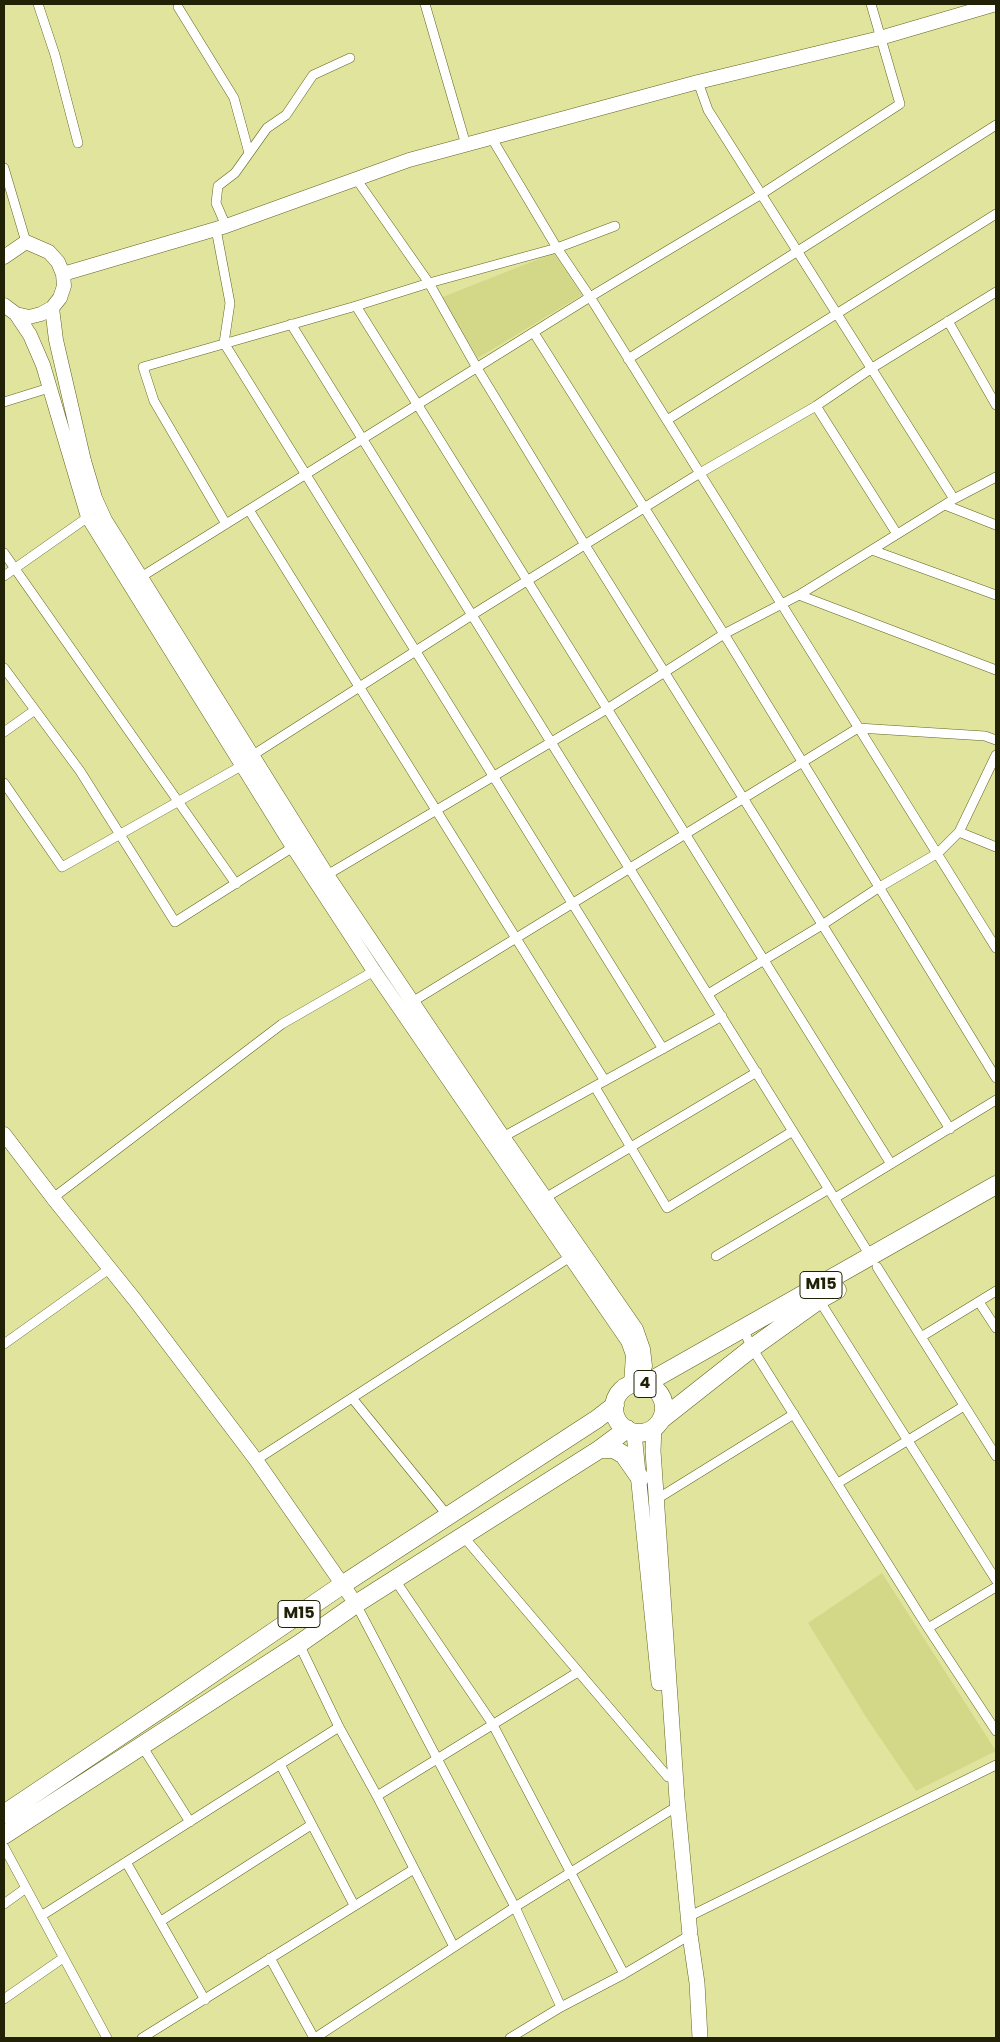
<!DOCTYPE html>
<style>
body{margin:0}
#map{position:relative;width:1000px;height:2042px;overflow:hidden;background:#e0e49d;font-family:Poppins,sans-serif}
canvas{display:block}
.frame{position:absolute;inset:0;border:5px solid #202105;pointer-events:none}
</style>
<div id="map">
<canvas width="1000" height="2042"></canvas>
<div class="frame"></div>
</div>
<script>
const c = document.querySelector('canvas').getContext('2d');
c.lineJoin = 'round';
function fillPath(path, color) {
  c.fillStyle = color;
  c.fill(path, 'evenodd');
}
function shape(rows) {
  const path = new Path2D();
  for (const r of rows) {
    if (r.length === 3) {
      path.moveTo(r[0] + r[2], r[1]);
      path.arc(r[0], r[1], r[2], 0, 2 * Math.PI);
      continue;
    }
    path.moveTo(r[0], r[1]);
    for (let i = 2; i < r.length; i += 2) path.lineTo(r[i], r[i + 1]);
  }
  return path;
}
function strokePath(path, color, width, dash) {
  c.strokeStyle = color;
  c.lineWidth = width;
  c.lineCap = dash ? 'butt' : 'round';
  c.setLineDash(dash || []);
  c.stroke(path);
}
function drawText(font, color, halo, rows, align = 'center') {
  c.font = font + ' Poppins,sans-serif';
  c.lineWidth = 4.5;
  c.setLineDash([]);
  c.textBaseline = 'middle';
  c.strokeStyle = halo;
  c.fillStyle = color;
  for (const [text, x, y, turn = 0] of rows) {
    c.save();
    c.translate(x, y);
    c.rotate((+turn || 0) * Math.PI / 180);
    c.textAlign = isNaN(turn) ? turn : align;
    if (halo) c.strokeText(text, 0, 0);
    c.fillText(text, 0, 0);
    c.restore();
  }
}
fillPath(shape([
 [554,253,582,295,478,358,440,298],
 [882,1573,996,1751,916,1791,866,1717,808,1623]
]), '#d3d889');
const street = shape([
 [38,4,55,55,78,143],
 [425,4,466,145],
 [178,7,234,98,249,153],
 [698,82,708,110,954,499],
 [491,137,557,248,590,297,996,948],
 [4,168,26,242],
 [357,180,429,283,477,368,585,545,950,1129],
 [226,226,216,203,218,186,235,173,267,128,286,115,313,75,350,58],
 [216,229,230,303,224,343,663,1049],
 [356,306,891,1164],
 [948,321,996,405],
 [291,324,871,1257],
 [534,333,724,634,996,1078],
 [628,359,996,125],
 [4,402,49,388],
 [816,406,897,534],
 [667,420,996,214],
 [945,505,996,525],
 [249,510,605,1081],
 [226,524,154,401,143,367,356,306,429,283,557,248,615,226],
 [872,550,996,595],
 [4,553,236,884],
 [4,576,88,517],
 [141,577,590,297,760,195,900,104,871,4],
 [799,595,996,670],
 [4,668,80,771,175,922,293,847],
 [4,732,35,710],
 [253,755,472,615,700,473,816,406,872,368,996,292],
 [4,783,62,867,243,765],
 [959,832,996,847],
 [327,875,607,709,724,634,799,595,954,499,996,477],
 [708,994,822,925,878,888,938,853,959,832,996,755],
 [412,1002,858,728,985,736,996,740],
 [595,1087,667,1208,793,1131],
 [503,1137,722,1016],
 [53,1198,282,1024,374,971],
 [545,1198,757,1072],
 [835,1198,996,1100],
 [716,1256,829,1189],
 [877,1267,996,1456],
 [819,1300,996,1580],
 [979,1302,996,1328],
 [743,1329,752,1348,928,1628,996,1731],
 [921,1337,996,1291],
 [4,1344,109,1269],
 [352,1398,448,1516],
 [256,1460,570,1257],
 [838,1483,964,1406],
 [657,1499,794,1414],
 [463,1536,668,1777],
 [395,1580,492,1723,624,1974],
 [356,1604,515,1907,561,2007],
 [928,1628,996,1587],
 [299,1644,339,1727,377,1796,454,1947],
 [142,1746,190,1822],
 [280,1764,354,1905],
 [377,1796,578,1672],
 [4,1847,107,2038],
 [126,1862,205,2000],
 [4,1904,26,1888],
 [41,1916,339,1727],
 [688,1917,996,1765],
 [161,1921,311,1825],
 [270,1958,314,2038],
 [4,1999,63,1958],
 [142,2038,414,1869],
 [315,2038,515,1907,671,1810],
 [510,2038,561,2007,624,1974,690,1935]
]);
const secondary = shape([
 [4,257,26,242,49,252,58,262,63,274,64,286,60,298,52,308,41,314,29,317,16,314,4,305],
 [63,274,226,226,409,160,698,82,880,38,996,4],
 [52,308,56,340,84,461,95,498,105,520,327,875,503,1137,636,1329,643,1349,645,1366,638,1383],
 [16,314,30,335,43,365,88,517,293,847,374,971,628,1341,633,1355,631,1385],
 [4,1134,53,1198,135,1300,256,1460,356,1604]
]);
const primary = shape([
 [654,1427,653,1451,677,1799,690,1935,697,1983,700,2038],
 [634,1433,659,1683]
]);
const highway = shape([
 [639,1408,25],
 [645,1384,996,1185],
 [662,1419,752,1348,819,1300,837,1290],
 [600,1449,614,1449,624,1455,640,1478],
 [4,1814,168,1704,342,1585,597,1419,615,1405],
 [4,1835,299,1644,356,1604,600,1449,627,1429]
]);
strokePath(street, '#63651f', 10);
strokePath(secondary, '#63651f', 15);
strokePath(primary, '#63651f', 16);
strokePath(highway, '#63651f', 19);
strokePath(street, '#fff', 9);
strokePath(secondary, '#fff', 14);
strokePath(primary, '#fff', 15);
strokePath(highway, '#fff', 18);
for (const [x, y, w] of [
 [821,1285,42],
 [645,1384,22],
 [299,1614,42]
]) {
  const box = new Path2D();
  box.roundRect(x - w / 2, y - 13.5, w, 27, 4);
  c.fillStyle = '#fff';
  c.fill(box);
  strokePath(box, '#202105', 1);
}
drawText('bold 16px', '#202105', null, [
 ["M15",821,1285],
 ["4",645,1384],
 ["M15",299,1614]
]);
</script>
